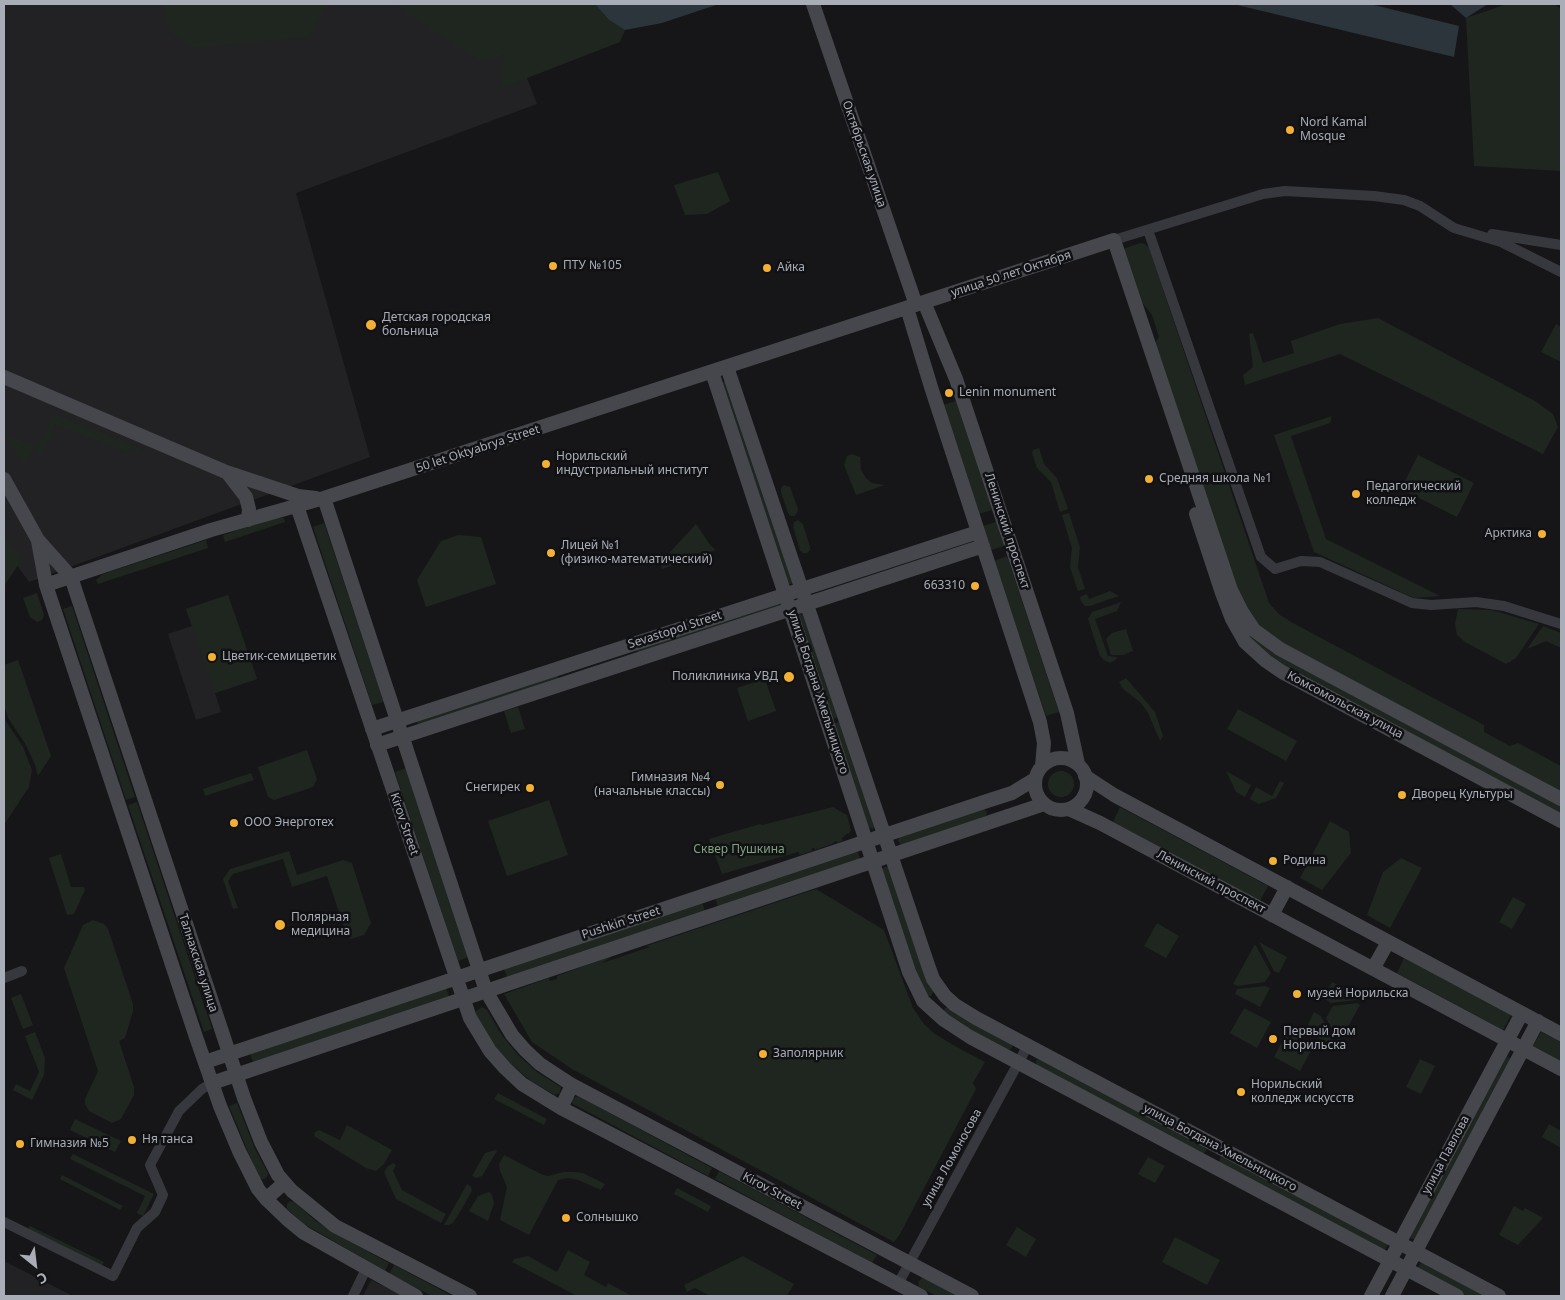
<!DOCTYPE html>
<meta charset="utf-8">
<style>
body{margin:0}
#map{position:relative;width:1565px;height:1300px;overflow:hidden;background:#161618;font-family:"Noto Sans",sans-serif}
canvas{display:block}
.frame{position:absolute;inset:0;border:5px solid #a8adb8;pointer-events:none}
.north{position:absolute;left:10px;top:1240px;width:50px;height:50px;-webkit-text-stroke:4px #111113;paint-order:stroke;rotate:151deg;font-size:14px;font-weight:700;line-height:20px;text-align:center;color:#a8adb8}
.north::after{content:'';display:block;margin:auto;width:18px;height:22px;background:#a8adb8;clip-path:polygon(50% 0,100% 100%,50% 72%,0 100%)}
</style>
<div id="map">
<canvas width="1565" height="1300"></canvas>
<div class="frame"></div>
<div class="north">С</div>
</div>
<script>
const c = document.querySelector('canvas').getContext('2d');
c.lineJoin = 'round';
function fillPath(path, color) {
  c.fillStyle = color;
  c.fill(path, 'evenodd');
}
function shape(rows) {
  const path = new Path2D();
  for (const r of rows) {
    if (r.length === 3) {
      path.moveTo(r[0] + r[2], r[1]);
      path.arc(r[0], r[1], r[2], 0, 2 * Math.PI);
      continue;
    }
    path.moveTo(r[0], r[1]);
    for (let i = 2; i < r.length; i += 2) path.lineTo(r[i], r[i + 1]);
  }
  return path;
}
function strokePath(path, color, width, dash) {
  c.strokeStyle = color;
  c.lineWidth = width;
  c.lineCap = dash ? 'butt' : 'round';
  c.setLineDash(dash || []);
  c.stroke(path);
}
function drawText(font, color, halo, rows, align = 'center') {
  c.font = font + ' "Noto Sans",sans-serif';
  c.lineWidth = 5;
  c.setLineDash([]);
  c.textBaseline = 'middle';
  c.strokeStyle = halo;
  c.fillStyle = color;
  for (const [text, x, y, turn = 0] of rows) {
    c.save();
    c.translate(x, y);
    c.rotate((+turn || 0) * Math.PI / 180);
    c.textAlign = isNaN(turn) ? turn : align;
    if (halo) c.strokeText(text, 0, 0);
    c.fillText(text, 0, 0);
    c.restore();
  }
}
fillPath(shape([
 [4,4,452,4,512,39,537,104,296,193,370,457,29,582,4,547],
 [228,595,257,679,215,693,221,712,196,720,168,634,192,626,186,609],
 [4,1261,73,1296,4,1296],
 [371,1280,404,1296,363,1296]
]), '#222225');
fillPath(shape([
 [163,4,329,4,320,16,309,37,193,48,169,31],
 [395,4,595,4,609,20,625,30,620,42,499,89,504,55,481,61,452,44],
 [1507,4,1555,4,1561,9,1561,171,1474,166,1466,18],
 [718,172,730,201,707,214,685,215,674,185],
 [1140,243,1145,244,1149,248,1269,603,1280,615,1293,623,1484,725,1484,732,1510,746,1518,743,1561,766,1561,792,1277,640,1255,622,1240,597,1155,343,1159,337,1152,315,1140,300,1123,249],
 [1378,318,1535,401,1553,414,1558,427,1543,454,1340,354,1245,385,1243,375,1253,367,1249,334,1253,333,1263,363,1294,353,1291,341,1340,324],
 [1556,324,1561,327,1561,362,1541,352],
 [722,382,726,382,793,582,791,584,788,584],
 [956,401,992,510,979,514,943,405],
 [54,414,144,450,142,453,131,448,128,453,55,425,43,452,35,454],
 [1332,416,1330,423,1291,436,1326,539,1440,596,1414,598,1314,552,1274,435],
 [6,435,35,446,28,461,19,459],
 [1039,448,1044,464,1057,478,1068,509,1060,512,1051,482,1037,468,1032,453,1033,450],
 [852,454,860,457,861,470,866,478,872,483,885,485,856,495,844,465,847,456],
 [1418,455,1474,483,1457,517,1401,489],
 [784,485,790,487,798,509,797,513,794,516,790,516,788,513,781,492,781,488],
 [1069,513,1080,547,1078,567,1085,589,1078,591,1070,567,1072,548,1062,515],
 [277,517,284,518,285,522,225,542,223,535],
 [798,520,803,524,810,547,810,550,807,553,803,553,800,550,793,527,794,522],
 [996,522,1004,546,991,550,983,526],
 [324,523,384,702,372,705,313,527],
 [696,524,711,546,716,550,662,569,660,563],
 [4,535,21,561,4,586],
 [458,535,481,537,496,584,426,607,417,580,441,541],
 [206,540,208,548,98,584,96,580,103,574],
 [1007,556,1059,712,1046,716,994,561],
 [1110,591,1119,596,1090,606,1085,606,1082,603,1080,597,1087,594,1089,599],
 [37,593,44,615,42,620,37,622,30,617,23,598],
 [228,595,257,679,215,693,186,609],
 [780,602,782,605,638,654,636,647],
 [1121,602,1117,611,1095,619,1108,656,1116,657,1117,659,1110,663,1104,660,1100,656,1088,619,1092,612],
 [72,606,135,797,126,800,63,609],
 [1458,609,1492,610,1539,624,1516,658,1506,664,1465,642,1457,635,1455,624],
 [801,614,803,615,839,717,832,719,799,616],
 [1244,625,1561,805,1561,815,1281,665,1247,636],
 [1543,626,1561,633,1561,648,1546,641,1527,649],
 [1126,629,1133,651,1123,655,1111,655,1106,639,1112,633],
 [18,660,51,756,38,776,35,765,26,745,8,718,4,705,4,665],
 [557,673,559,680,419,725,417,723,417,721],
 [1126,678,1155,712,1163,736,1160,741,1148,713,1141,703,1122,688,1119,682],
 [765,679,776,711,748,721,737,688],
 [518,707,525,729,511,733,504,711],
 [1238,709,1297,741,1286,761,1227,729],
 [4,718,23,747,32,770,29,787,4,825],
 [841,721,875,826,873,829,870,828,868,826,834,724],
 [307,750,317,779,313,787,274,800,268,797,258,767],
 [406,768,469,957,458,961,395,772],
 [1226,771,1251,785,1245,797,1236,792],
 [1061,784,13],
 [251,773,254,780,205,796,203,789],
 [1280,781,1284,783,1276,798,1259,804,1250,799,1256,787,1272,796],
 [549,800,568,855,507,876,488,821],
 [137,802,212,1029,204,1032,128,805],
 [833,807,847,815,851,830,849,834,848,833,841,839,844,840,837,843,837,841,834,842,832,844,815,850,814,848,812,848,812,851,800,855,798,852,722,874,709,839,760,824,762,825],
 [1120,807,1268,886,1260,901,1113,822],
 [984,809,987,812,986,816,901,845,898,841,899,837],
 [1330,821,1349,832,1351,853,1322,890,1300,878],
 [857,850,860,859,718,907,715,897],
 [289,851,297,875,343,860,352,863,371,923,364,935,351,939,347,936,327,876,292,887,283,859,233,874,228,881,238,908,233,909,223,879,230,869],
 [61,854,71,887,84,887,85,890,74,914,67,915,49,858],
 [1401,858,1422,868,1390,928,1367,915,1383,872],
 [885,867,888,867,934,991,931,996,927,996,914,970,882,869],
 [816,889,884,930,913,1008,924,1024,935,1034,955,1046,985,1062,973,1083,976,1089,900,1234,894,1242,572,1069,532,1042,504,994,549,978,550,981,557,979,557,976,614,955,602,963,650,947,646,946],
 [1513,897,1526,904,1512,929,1499,922],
 [702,902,705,911,507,977,504,969],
 [93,920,104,924,108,929,133,1004,133,1011,125,1038,119,1041,134,1087,134,1095,121,1119,112,1123,89,1111,85,1104,85,1099,98,1071,64,968,83,925],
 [1157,923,1179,936,1166,958,1144,946],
 [1259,942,1287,957,1279,973,1274,971],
 [1255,944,1271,973,1265,982,1238,986,1233,984],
 [1404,958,1511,1015,1503,1030,1397,973],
 [1332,982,1358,996,1356,1000,1331,1003,1323,998],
 [1265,986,1270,988,1260,1007,1235,994,1237,989],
 [446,988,449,997,253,1062,250,1054],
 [21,994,33,1025,23,1029,11,998],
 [1357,1003,1360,1005,1339,1043,1326,1018,1333,1006],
 [482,1007,487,1010,501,1034,518,1055,537,1072,561,1087,560,1093,555,1095,531,1081,511,1064,491,1042,476,1016,476,1011],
 [949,1007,1012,1044,1012,1048,1009,1050,974,1035,943,1012,945,1008],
 [1244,1008,1271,1022,1257,1048,1230,1033],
 [1314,1012,1321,1016,1336,1045,1335,1047,1305,1031],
 [35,1032,45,1058,44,1075,32,1100,13,1090,16,1084,30,1091,39,1072,25,1036],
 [1287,1032,1313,1047,1300,1071,1274,1057],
 [1541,1032,1561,1042,1561,1061,1533,1046],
 [1507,1056,1511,1059,1415,1239,1412,1239,1409,1236],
 [1039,1058,1206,1147,1206,1151,1203,1154,1036,1065,1036,1061],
 [1420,1059,1435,1066,1421,1094,1406,1087],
 [498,1093,547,1119,544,1125,494,1099],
 [578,1096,712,1168,708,1176,575,1105,572,1103,572,1099],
 [237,1103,255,1149,268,1173,267,1177,264,1179,261,1179,258,1176,229,1106],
 [75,1119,121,1141,115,1152,70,1130],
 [1549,1124,1561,1131,1561,1148,1542,1137],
 [347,1125,392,1150,384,1164,376,1171,366,1168,314,1136,315,1132,319,1130,340,1140],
 [495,1150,497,1151,482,1176,476,1178,472,1176,485,1153],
 [73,1154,154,1194,143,1216,137,1213,145,1196,70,1159],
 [504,1155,541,1174,548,1176,563,1172,574,1172,583,1173,605,1184,601,1190,578,1180,568,1178,558,1180,529,1235,500,1220,507,1187,500,1171,499,1164],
 [1223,1156,1388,1244,1387,1247,1384,1250,1219,1162,1220,1158],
 [1148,1157,1165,1166,1155,1183,1138,1174],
 [393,1163,396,1165,393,1171,402,1190,446,1214,441,1223,396,1199,384,1172,387,1167],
 [719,1171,877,1255,872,1263,715,1179],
 [62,1175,123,1206,120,1210,60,1179],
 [467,1184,471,1187,472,1191,463,1207,453,1223,448,1225,444,1225],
 [677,1188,711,1206,708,1212,674,1194],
 [489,1192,492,1195,494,1203,488,1221,469,1211,478,1196],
 [290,1201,294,1202,316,1221,334,1233,389,1263,385,1271,304,1224,287,1209,287,1204],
 [1514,1206,1523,1211,1525,1208,1543,1218,1518,1245,1499,1235],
 [30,1226,104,1262,102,1266,28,1229],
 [1017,1227,1036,1239,1026,1257,1006,1245],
 [1175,1237,1220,1260,1207,1285,1162,1262],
 [568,1250,590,1262,584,1275,606,1287,608,1283,632,1296,577,1296,512,1262,514,1259,528,1256,557,1272],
 [743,1256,794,1284,787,1296,710,1296,695,1288,687,1292,684,1285],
 [1422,1262,1490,1296,1467,1296,1421,1272,1418,1267],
 [394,1265,452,1296,432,1296,389,1274],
 [922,1278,924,1278,957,1296,937,1296,919,1287,918,1282]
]), '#1e261f');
fillPath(shape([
 [595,4,719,4,662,23,625,30,609,20],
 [1233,4,1370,4,1459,26,1454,57],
 [1450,4,1488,4,1466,18]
]), '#2c353c');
strokePath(shape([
 [1148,230,1261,557,1275,569,1301,561,1320,562,1412,603,1431,605,1476,602,1504,606,1561,624],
 [1492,234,1561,245],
 [1114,240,1263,194,1285,191,1374,196,1404,200,1420,206,1454,228,1501,242,1561,272],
 [4,978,22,971],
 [4,1222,113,1276,137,1228,155,1212,163,1195,150,1165,179,1111,202,1089,212,1083],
 [898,1284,1028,1045],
 [353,1296,366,1269]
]), '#37383d', 10);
strokePath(shape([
 [813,4,916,305],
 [924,302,956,379,1067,713,1078,764],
 [907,308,931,387,1040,722,1044,743,1042,766],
 [727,367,929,968,933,979,945,996,955,1005,976,1018,1499,1296],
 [712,372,909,972,923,1001,944,1020,970,1037,1457,1296],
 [4,377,226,472,298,496,316,498],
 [229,475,246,497,249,509,248,520],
 [4,479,38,540,71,577,244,1098,261,1142,278,1175,292,1191,335,1226,470,1296],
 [324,498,486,991,512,1035,525,1050,540,1064,572,1085,972,1296],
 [297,506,470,1018,490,1051,505,1068,522,1084,561,1108,921,1296],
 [1196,514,1222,593,1232,619,1245,642,1266,661,1282,672,1561,821],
 [38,541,46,585,196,1037,220,1106,239,1151,258,1189,266,1199,287,1219,304,1233,416,1296],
 [46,585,211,530,324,498,1114,240,1231,590,1242,612,1254,630,1280,649,1561,799],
 [372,729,978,532],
 [377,745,983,546],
 [1061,784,26],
 [1085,776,1114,795,1561,1034],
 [1069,809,1100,823,1561,1069],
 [1272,915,1287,887],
 [1373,969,1388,942],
 [205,1062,990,800,1012,793,1035,779],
 [212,1083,1044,804],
 [561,1108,572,1085],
 [266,1199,284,1183],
 [1371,1296,1522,1013],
 [1392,1296,1538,1021]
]), '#45474d', 14);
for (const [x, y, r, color] of [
 [1290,130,5,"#f2b134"],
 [553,266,5,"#f2b134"],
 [767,268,5,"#f2b134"],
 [371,325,6,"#f2b134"],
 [949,393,5,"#f2b134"],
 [546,464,5,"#f2b134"],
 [1149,479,5,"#f2b134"],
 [1356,494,5,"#f2b134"],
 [1542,534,5,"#f2b134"],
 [551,553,5,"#f2b134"],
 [975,586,5,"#f2b134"],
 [212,657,5,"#f2b134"],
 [789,677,6,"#f2b134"],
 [720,785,5,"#f2b134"],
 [530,788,5,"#f2b134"],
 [1402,795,5,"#f2b134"],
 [234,823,5,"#f2b134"],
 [1273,861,5,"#f2b134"],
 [280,925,6,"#f2b134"],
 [1297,994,5,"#f2b134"],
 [1273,1039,5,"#f2b134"],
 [763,1054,5,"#f2b134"],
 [1241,1092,5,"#f2b134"],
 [132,1140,5,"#f2b134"],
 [20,1144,5,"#f2b134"],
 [566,1218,5,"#f2b134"]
]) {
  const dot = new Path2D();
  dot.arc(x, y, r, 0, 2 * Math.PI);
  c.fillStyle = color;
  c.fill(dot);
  strokePath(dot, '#111113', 2);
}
drawText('12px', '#a8adb8', '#111113', [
 ["Nord Kamal",1300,123],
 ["Mosque",1300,137],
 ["ПТУ №105",563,266],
 ["Айка",777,268],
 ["Детская городская",382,318],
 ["больница",382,332],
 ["Lenin monument",959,393],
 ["Норильский",556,457],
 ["индустриальный институт",556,471],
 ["Средняя школа №1",1159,479],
 ["Педагогический",1366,487],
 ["колледж",1366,501],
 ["Арктика",1532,534,"right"],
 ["Лицей №1",561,546],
 ["(физико-математический)",561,560],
 ["663310",965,586,"right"],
 ["Цветик-семицветик",222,657],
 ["Поликлиника УВД",778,677,"right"],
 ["Гимназия №4",710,778,"right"],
 ["(начальные классы)",710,792,"right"],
 ["Снегирек",520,788,"right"],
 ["Дворец Культуры",1412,795],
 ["ООО Энерготех",244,823],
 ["Родина",1283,861],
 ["Полярная",291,918],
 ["медицина",291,932],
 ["музей Норильска",1307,994],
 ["Первый дом",1283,1032],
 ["Норильска",1283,1046],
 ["Заполярник",773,1054],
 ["Норильский",1251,1085],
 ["колледж искусств",1251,1099],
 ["Ня танса",142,1140],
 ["Гимназия №5",30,1144],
 ["Солнышко",576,1218]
], 'left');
drawText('12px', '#a8adb8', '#111113', [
 ["Октябрьская улица",864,154,71],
 ["улица 50 лет Октября",1011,274,-18],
 ["50 let Oktyabrya Street",478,449,-18],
 ["Ленинский проспект",1007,531,72],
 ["Sevastopol Street",675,630,-18],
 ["улица Богдана Хмельницкого",818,692,72],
 ["Комсомольская улица",1345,705,28],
 ["Kirov Street",404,824,71],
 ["Ленинский проспект",1211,882,28],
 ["Pushkin Street",621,923,-18],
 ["Талнахская улица",198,963,72],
 ["улица Богдана Хмельницкого",1220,1148,28],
 ["улица Павлова",1446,1155,-62],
 ["улица Ломоносова",952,1158,-61],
 ["Kirov Street",772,1191,28]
]);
drawText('12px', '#7fa381', '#111113', [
 ["Сквер Пушкина",739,850]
]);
</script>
